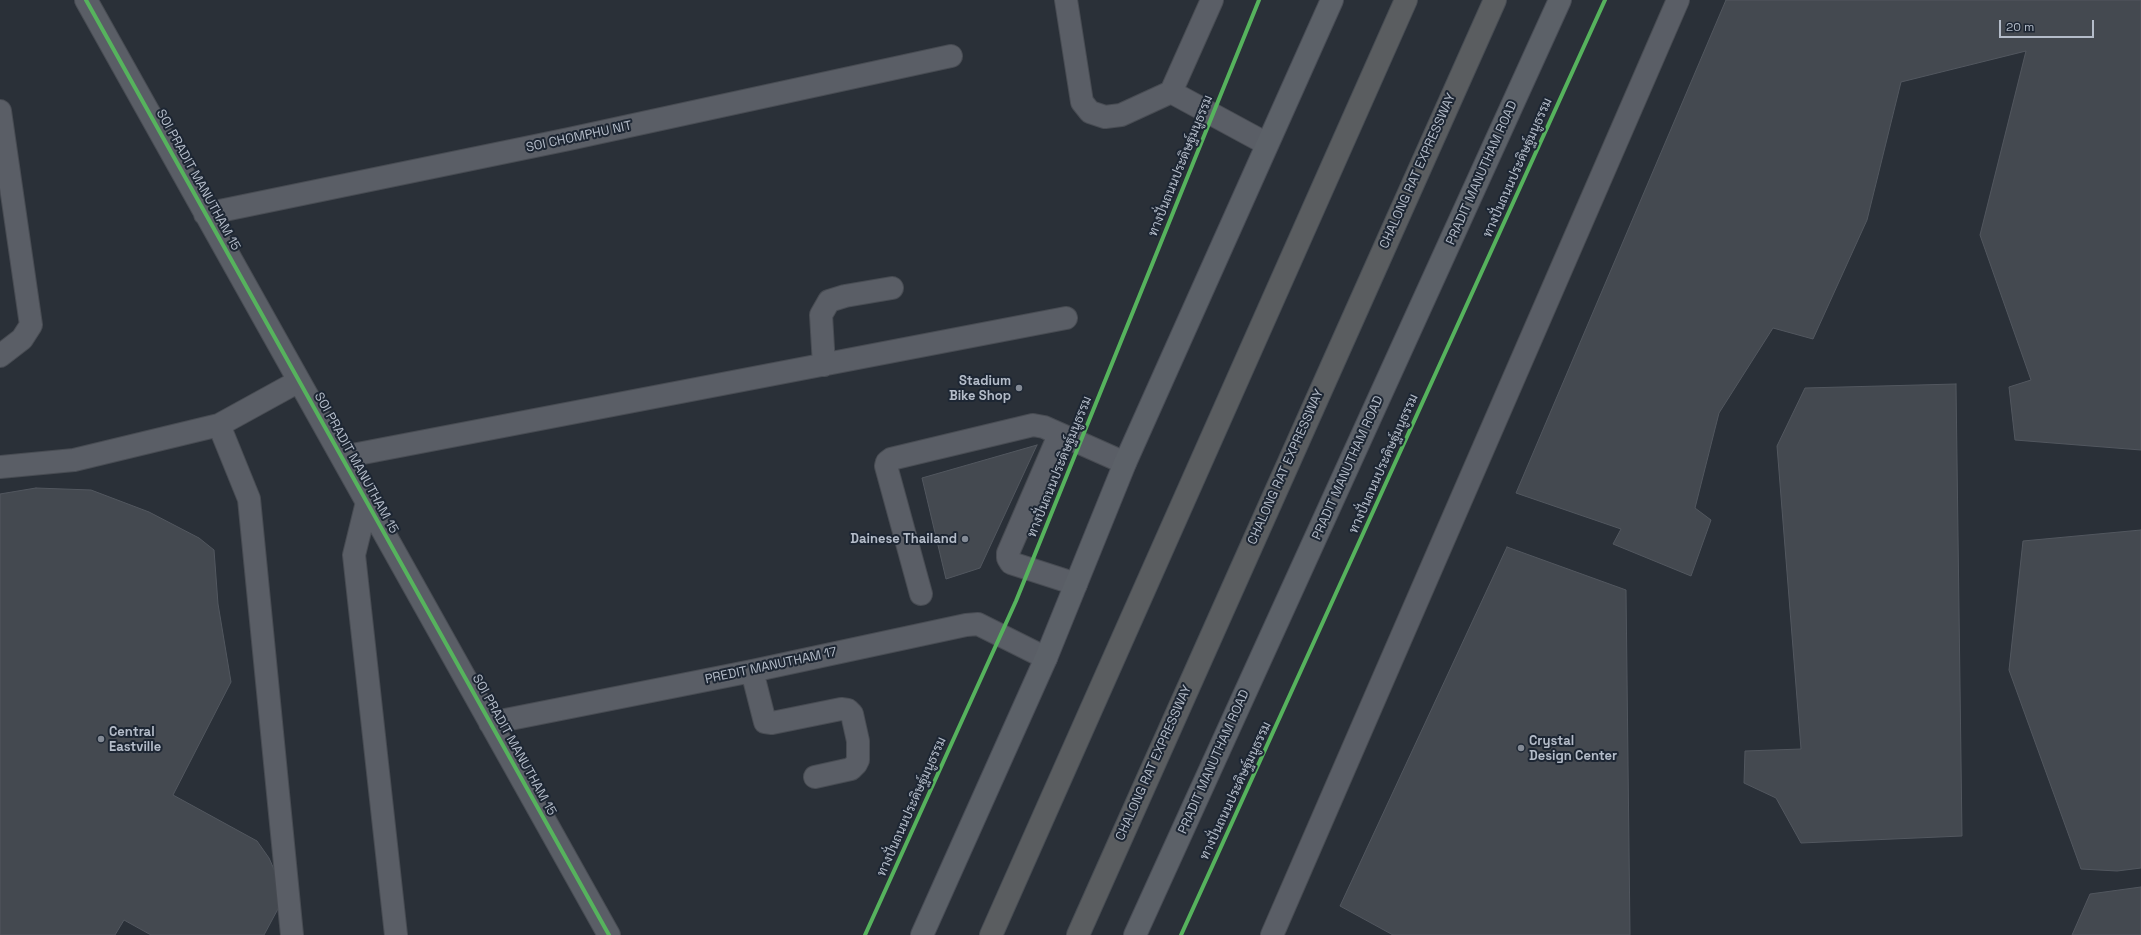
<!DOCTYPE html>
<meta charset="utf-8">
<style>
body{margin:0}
#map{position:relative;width:2141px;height:935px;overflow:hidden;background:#2a3038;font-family:"Space Grotesk",sans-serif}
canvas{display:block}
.scale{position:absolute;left:1999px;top:20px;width:95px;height:18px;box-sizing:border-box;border:2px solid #b4bcc9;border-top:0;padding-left:5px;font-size:12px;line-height:14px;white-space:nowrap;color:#b4bcc9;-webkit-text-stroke:3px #1d2633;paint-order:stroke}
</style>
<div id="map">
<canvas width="2141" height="935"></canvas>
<div class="scale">20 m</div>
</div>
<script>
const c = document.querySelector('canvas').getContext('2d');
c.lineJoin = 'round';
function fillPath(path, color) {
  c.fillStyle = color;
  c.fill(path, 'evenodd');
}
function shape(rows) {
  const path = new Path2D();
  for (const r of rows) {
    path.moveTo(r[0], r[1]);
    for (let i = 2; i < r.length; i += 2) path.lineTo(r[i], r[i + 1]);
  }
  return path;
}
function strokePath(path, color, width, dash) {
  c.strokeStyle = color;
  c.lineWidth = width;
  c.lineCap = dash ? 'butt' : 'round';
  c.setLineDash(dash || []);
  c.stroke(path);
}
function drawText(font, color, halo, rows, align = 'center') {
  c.font = font + ' "Space Grotesk",Sarabun,sans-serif';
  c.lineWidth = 4;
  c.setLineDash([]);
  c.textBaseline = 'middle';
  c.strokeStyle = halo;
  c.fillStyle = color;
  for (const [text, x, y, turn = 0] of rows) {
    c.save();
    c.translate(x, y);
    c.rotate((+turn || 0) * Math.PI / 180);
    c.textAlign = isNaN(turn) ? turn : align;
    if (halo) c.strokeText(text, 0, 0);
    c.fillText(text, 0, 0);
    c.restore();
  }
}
const building = shape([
 [1726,0,2141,0,2141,450,2015,440,2009,387,2031,380,1980,235,2026,51,1901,82,1867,220,1813,339,1773,328,1719,413,1695,508,1711,520,1691,576,1613,544,1621,529,1516,493,1726,0],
 [1956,384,1962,836,1801,843,1776,798,1744,783,1745,751,1801,749,1777,446,1805,388,1956,384],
 [1037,445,980,568,946,579,922,478,1037,445],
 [36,488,91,490,149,512,199,538,214,550,218,604,231,682,173,795,257,841,269,858,277,876,279,907,264,935,151,935,124,920,115,935,0,935,0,494,36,488],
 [2141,530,2141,868,2117,871,2081,869,2009,670,2023,541,2141,530],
 [1507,547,1626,590,1630,935,1393,935,1340,906,1507,547],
 [2141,887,2141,935,2072,935,2090,894,2141,887]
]);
fillPath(building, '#444950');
strokePath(building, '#52575f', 1);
const minor = shape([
 [86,0,609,935],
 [1066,0,1082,102,1090,112,1105,117,1121,115,1171,92],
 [1212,0,1171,92,1267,144],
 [0,111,31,325,22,339,0,356],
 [205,214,569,139,951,56],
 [824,365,821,315,829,301,845,296,892,288],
 [219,425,249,499,292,935],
 [1059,435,1008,553,1008,558,1011,563,1076,584],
 [342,457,1066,318],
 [0,467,74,460,219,425,299,381],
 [367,502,354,555,396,935],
 [921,594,886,466,887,462,891,459,1033,425,1044,427,1125,463],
 [752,671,765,722,772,723,841,709,848,710,852,714,858,741,858,760,856,764,851,769,815,777],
 [490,723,752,671,966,625,978,624,1046,658],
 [1272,935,1678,0]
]);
const major = shape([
 [922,935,1046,658,1125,463,1332,0],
 [1135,935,1560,0]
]);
const highway = shape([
 [991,935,1406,0],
 [1078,935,1495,0]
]);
strokePath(minor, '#484c53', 24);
strokePath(major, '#484c55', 24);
strokePath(highway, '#474c53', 24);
strokePath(minor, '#5a5e66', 22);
strokePath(major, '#5c6168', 22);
strokePath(highway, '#5a5d60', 22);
strokePath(shape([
 [86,0,609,935],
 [865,935,1016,601,1259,0],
 [1181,935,1605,0]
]), '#56b35d', 4);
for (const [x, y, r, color] of [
 [1019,388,4,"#848b96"],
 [965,539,4,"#848b96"],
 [101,739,4,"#848b96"],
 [1521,748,4,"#848b96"]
]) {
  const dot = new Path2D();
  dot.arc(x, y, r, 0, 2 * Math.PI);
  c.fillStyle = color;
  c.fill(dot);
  strokePath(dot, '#1d2633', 1.5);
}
drawText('13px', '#b4bcc9', '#1d2633', [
 ["SOI CHOMPHU NIT",579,137,-12],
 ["ทางปั่นถนนประดิษฐ์มนูธรรม",1181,166,-68],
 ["ทางปั่นถนนประดิษฐ์มนูธรรม",1518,168,-66],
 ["CHALONG RAT EXPRESSWAY",1418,171,-66],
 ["PRADIT MANUTHAM ROAD",1482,173,-66],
 ["SOI PRADIT MANUTHAM 15",198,180,61],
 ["SOI PRADIT MANUTHAM 15",356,463,61],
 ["ทางปั่นถนนประดิษฐ์มนูธรรม",1384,464,-66],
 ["ทางปั่นถนนประดิษฐ์มนูธรรม",1060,467,-68],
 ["CHALONG RAT EXPRESSWAY",1286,467,-66],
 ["PRADIT MANUTHAM ROAD",1348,468,-66],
 ["PREDIT MANUTHAM 17",771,666,-12],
 ["SOI PRADIT MANUTHAM 15",514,745,61],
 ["PRADIT MANUTHAM ROAD",1214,762,-66],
 ["CHALONG RAT EXPRESSWAY",1154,763,-66],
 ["ทางปั่นถนนประดิษฐ์มนูธรรม",1236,791,-65],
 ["ทางปั่นถนนประดิษฐ์มนูธรรม",912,807,-66]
]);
drawText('bold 13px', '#b4bcc9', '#1d2633', [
 ["Stadium",1011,381],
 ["Bike Shop",1011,396],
 ["Dainese Thailand",957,539],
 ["Central",109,732,"left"],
 ["Eastville",109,747,"left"],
 ["Crystal",1529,741,"left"],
 ["Design Center",1529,756,"left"]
], 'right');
</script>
